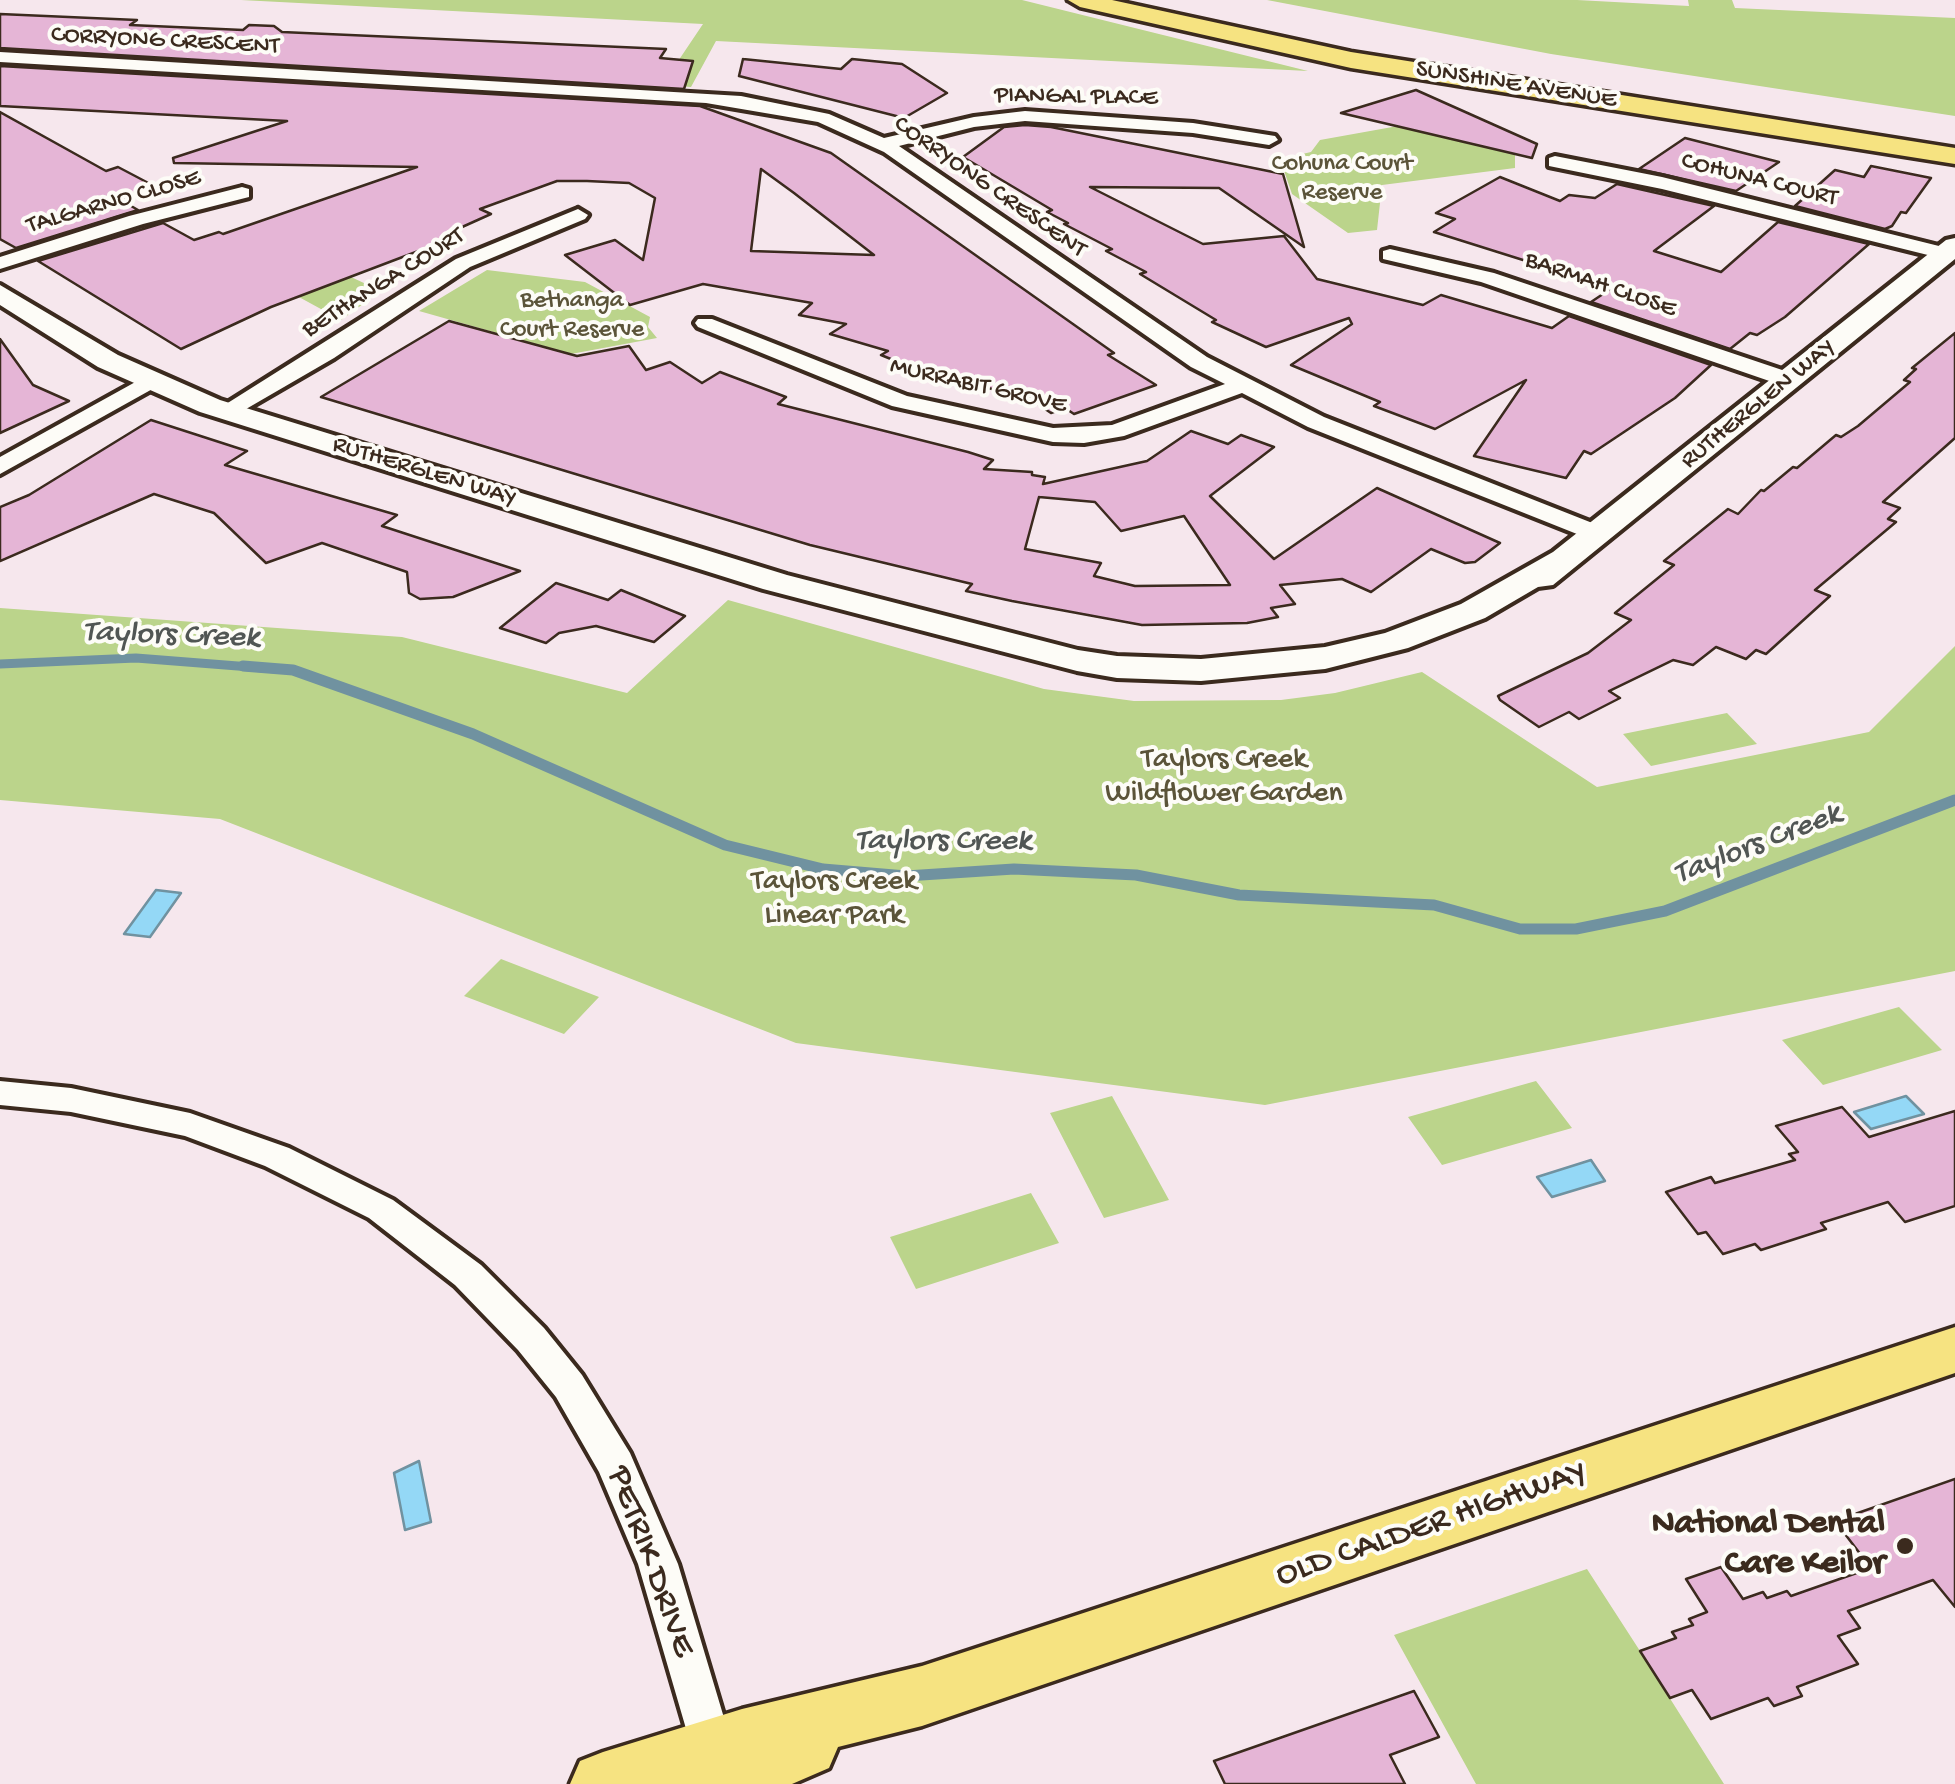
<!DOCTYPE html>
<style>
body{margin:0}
canvas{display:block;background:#f6e7ed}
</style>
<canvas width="1955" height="1784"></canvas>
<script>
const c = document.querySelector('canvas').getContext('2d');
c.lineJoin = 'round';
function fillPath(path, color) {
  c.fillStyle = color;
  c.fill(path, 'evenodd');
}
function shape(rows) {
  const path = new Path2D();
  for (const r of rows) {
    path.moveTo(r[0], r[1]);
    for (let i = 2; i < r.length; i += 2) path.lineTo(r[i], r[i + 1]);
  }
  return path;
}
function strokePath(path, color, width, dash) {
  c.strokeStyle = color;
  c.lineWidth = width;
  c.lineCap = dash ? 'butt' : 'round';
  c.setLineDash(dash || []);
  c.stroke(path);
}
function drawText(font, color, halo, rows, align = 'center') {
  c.font = font + ' "Gochi Hand",sans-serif';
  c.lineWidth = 8;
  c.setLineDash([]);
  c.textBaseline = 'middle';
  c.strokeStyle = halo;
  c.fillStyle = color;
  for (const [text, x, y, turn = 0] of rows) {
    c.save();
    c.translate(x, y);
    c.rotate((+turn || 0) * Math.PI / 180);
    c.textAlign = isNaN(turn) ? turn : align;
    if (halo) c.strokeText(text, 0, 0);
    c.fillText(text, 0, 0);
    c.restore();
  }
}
fillPath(shape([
 [241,0,1022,0,1308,71,716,41,691,87,662,85,703,24],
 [1267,0,1577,0,1689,6,1688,0,1732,0,1735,8,1955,18,1955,116,1551,54],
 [1398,126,1515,154,1515,168,1382,185,1377,230,1348,233,1292,194,1280,159,1311,152,1320,140],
 [298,248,351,277,381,291,341,320,255,273],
 [487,270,585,282,650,317,648,327,657,338,571,354,419,311],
 [728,600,1044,689,1134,701,1281,700,1335,693,1422,672,1597,787,1869,732,1955,646,1955,971,1265,1105,796,1043,220,819,0,800,0,608,402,637,627,693],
 [1727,713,1757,744,1651,766,1623,734],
 [501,959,599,997,564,1034,464,996],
 [1899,1007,1942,1050,1823,1085,1782,1040],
 [1536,1081,1572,1128,1442,1165,1408,1117],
 [1112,1096,1169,1200,1104,1218,1050,1113],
 [1031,1193,1059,1243,916,1289,890,1237],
 [1587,1569,1640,1651,1724,1784,1476,1784,1394,1635]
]), '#bbd48b');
const water = shape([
 [156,890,181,893,150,937,124,934,156,890],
 [1906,1096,1924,1114,1871,1129,1854,1112,1906,1096],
 [1591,1160,1605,1181,1552,1197,1537,1177,1591,1160],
 [419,1461,431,1522,405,1530,394,1473,419,1461]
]);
fillPath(water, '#94d8f6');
strokePath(water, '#7092a0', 2.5);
strokePath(shape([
 [0,664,136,658,276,669]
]), '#7092a0', 9);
strokePath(shape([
 [243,666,293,670,473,734,725,845,823,869,906,876,1014,869,1136,875,1239,895,1434,905,1520,929,1576,929,1665,911,1955,800]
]), '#7092a0', 11);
const building = shape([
 [0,14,137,20,130,25,243,30,249,25,274,26,282,32,666,49,660,58,693,61,684,89,0,48,0,14],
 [743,59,841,69,852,59,902,64,947,93,904,118,739,76,743,59],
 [0,66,700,106,831,153,1114,353,1108,355,1156,385,1074,414,1065,408,1051,413,1026,396,935,377,881,355,888,351,830,334,846,324,799,315,812,303,703,284,630,305,565,255,615,240,643,260,655,198,629,183,587,181,557,181,480,209,491,214,451,232,450,239,271,307,181,349,38,261,163,223,194,240,219,232,223,234,417,167,174,163,173,158,287,121,0,106,0,66],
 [761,169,794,193,874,255,751,251,761,169],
 [1416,90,1537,144,1532,158,1341,113,1416,90],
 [0,112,106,171,118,167,156,187,119,199,138,210,16,248,0,239,0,112],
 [1025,125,1051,127,1283,174,1304,247,1219,188,1090,187,1203,244,1284,236,1317,279,1423,305,1441,295,1552,328,1569,316,1711,365,1675,398,1591,454,1584,451,1566,478,1474,456,1526,380,1435,429,1374,406,1380,402,1291,365,1352,324,1349,318,1266,347,1212,322,1216,320,1140,274,1146,272,1106,251,1112,249,1064,224,1068,223,1047,212,1052,210,963,157,1004,127,1025,125],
 [1685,138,1779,162,1736,191,1639,169,1685,138],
 [1871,166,1931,178,1906,213,1901,212,1892,226,1885,229,1795,206,1835,170,1864,177,1871,166],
 [1500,177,1560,201,1569,195,1595,198,1617,184,1714,206,1654,251,1721,272,1778,222,1869,244,1785,317,1757,335,1750,333,1730,349,1591,302,1612,288,1434,232,1455,219,1436,213,1500,177],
 [449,321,577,356,629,346,646,370,670,362,702,383,720,372,786,397,778,404,968,452,993,460,984,469,1032,472,1032,475,1045,477,1043,484,1147,461,1191,431,1228,444,1241,435,1274,447,1210,496,1274,559,1377,488,1500,543,1475,562,1465,563,1431,549,1371,592,1342,579,1280,585,1295,604,1271,608,1278,617,1247,623,1142,625,1012,601,966,591,972,584,810,545,321,397,449,321],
 [1039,497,1095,502,1121,531,1184,516,1230,585,1135,586,1094,576,1101,563,1025,549,1039,497],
 [1955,333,1955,438,1883,502,1900,508,1888,519,1896,522,1815,590,1830,596,1766,654,1756,650,1746,659,1716,647,1693,665,1673,660,1609,691,1620,698,1579,719,1569,712,1539,727,1500,700,1498,696,1588,653,1631,620,1615,613,1674,565,1664,561,1728,509,1738,514,1761,490,1764,491,1793,467,1797,468,1836,435,1841,437,1858,426,1910,382,1904,380,1916,369,1912,368,1955,333],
 [0,339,33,385,69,401,0,433,0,339],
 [151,420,247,451,225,465,397,515,382,526,520,571,453,597,420,599,409,593,407,572,322,543,266,563,214,513,154,494,0,561,0,507,29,495,151,420],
 [556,583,608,600,621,590,685,616,654,642,596,626,559,633,546,643,500,628,556,583],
 [1842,1107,1869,1137,1955,1111,1955,1206,1905,1222,1888,1202,1821,1223,1826,1229,1761,1250,1755,1244,1723,1254,1706,1232,1698,1234,1666,1192,1711,1177,1715,1183,1795,1160,1789,1154,1798,1152,1776,1126,1842,1107],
 [1955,1479,1955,1607,1933,1580,1848,1611,1860,1628,1838,1636,1858,1664,1797,1687,1802,1696,1774,1706,1768,1698,1711,1719,1692,1690,1670,1698,1640,1651,1676,1638,1672,1632,1693,1625,1689,1619,1707,1612,1686,1579,1721,1567,1743,1599,1763,1592,1767,1598,1787,1591,1791,1596,1871,1568,1835,1521,1955,1479],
 [1414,1691,1439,1737,1390,1755,1405,1784,1225,1784,1214,1761,1414,1691]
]);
fillPath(building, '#e5b5d6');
strokePath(building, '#3b2a1e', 2.5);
const street = shape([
 [0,52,741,96,829,114,884,138,974,117,1025,111,1193,123,1275,136,1278,140,1269,145,1193,133,1025,121,974,127,899,146,1207,357,1324,417,1605,528,1608,533,1605,538,1587,538,1308,427,1242,393,1124,436,1084,443,1053,442,892,406,698,327,695,323,698,319,712,319,907,396,1053,428,1112,425,1225,384,1191,367,884,152,818,122,706,103,0,62,0,52],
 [1555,156,1662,177,1955,250,1955,258,1948,260,1662,189,1549,166,1549,158,1555,156],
 [242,187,249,189,249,197,143,224,0,269,0,257,129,216,242,187],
 [578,209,588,215,585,219,470,267,334,358,234,416,218,416,215,411,456,259,578,209],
 [1390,249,1494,273,1797,375,1800,380,1797,385,1781,385,1481,282,1383,259,1383,251,1390,249],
 [148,375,159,382,156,387,0,474,0,457,148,375],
 [0,1081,71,1088,190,1113,289,1148,393,1200,481,1265,544,1328,582,1375,630,1453,678,1564,733,1748,726,1763,711,1769,696,1763,638,1564,599,1472,556,1397,518,1350,455,1285,369,1218,265,1166,185,1136,71,1112,0,1105,0,1081]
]);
const secondary = shape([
 [1955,238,1955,259,1553,585,1538,587,1485,618,1408,648,1325,669,1201,681,1117,678,1077,671,763,589,200,412,98,367,0,305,0,285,118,355,220,400,787,575,1078,650,1117,656,1201,659,1325,647,1385,633,1461,604,1553,552,1946,240,1955,238]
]);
const primary = shape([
 [1068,0,1112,0,1351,52,1955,148,1955,164,1351,68,1080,7,1068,0],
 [1955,1327,1955,1373,922,1726,838,1747,829,1768,792,1784,570,1784,580,1761,603,1752,742,1709,922,1666,1955,1327]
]);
strokePath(street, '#3b2a1e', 8);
strokePath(secondary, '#3b2a1e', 8);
strokePath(primary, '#3b2a1e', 7);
fillPath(street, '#fdfcf7');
fillPath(secondary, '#fdfcf7');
fillPath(primary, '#f6e381');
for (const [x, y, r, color] of [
 [1905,1546,10,"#3b2a1e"]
]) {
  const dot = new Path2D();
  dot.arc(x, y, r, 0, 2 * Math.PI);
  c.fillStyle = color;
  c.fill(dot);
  strokePath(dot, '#fdfcf7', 4);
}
drawText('25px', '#3b2a1e', '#fdfcf7', [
 ["CORRYONG CRESCENT",165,42,3],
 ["SUNSHINE AVENUE",1516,86,9],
 ["PIANGAL PLACE",1076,98,1],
 ["COHUNA COURT",1759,181,14],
 ["CORRYONG CRESCENT",989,188,35],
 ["TALGARNO CLOSE",114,203,-16],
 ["BETHANGA COURT",384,284,-32],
 ["BARMAH CLOSE",1600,286,19],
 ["MURRABIT GROVE",978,387,13],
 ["RUTHERGLEN WAY",1759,405,-39],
 ["RUTHERGLEN WAY",424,473,17]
]);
drawText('25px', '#5b5439', '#fdfcf7', [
 ["Cohuna Court",1342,165],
 ["Reserve",1342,194],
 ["Bethanga",572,302],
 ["Court Reserve",572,331]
]);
drawText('30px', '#5b5439', '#fdfcf7', [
 ["Taylors Creek",1224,761],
 ["Wildflower Garden",1224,795],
 ["Taylors Creek",834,883],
 ["Linear Park",834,917]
]);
drawText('italic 32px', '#515654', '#fdfcf7', [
 ["Taylors Creek",171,637,2],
 ["Taylors Creek",943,843],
 ["Taylors Creek",1758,846,-21]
]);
drawText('35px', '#3b2a1e', '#fdfcf7', [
 ["OLD CALDER HIGHWAY",1432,1526,-19],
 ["PETRIK DRIVE",649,1562,70]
]);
drawText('bold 35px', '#3b2a1e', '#fdfcf7', [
 ["National Dental",1885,1526],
 ["Care Keilor",1885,1566]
], 'right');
</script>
